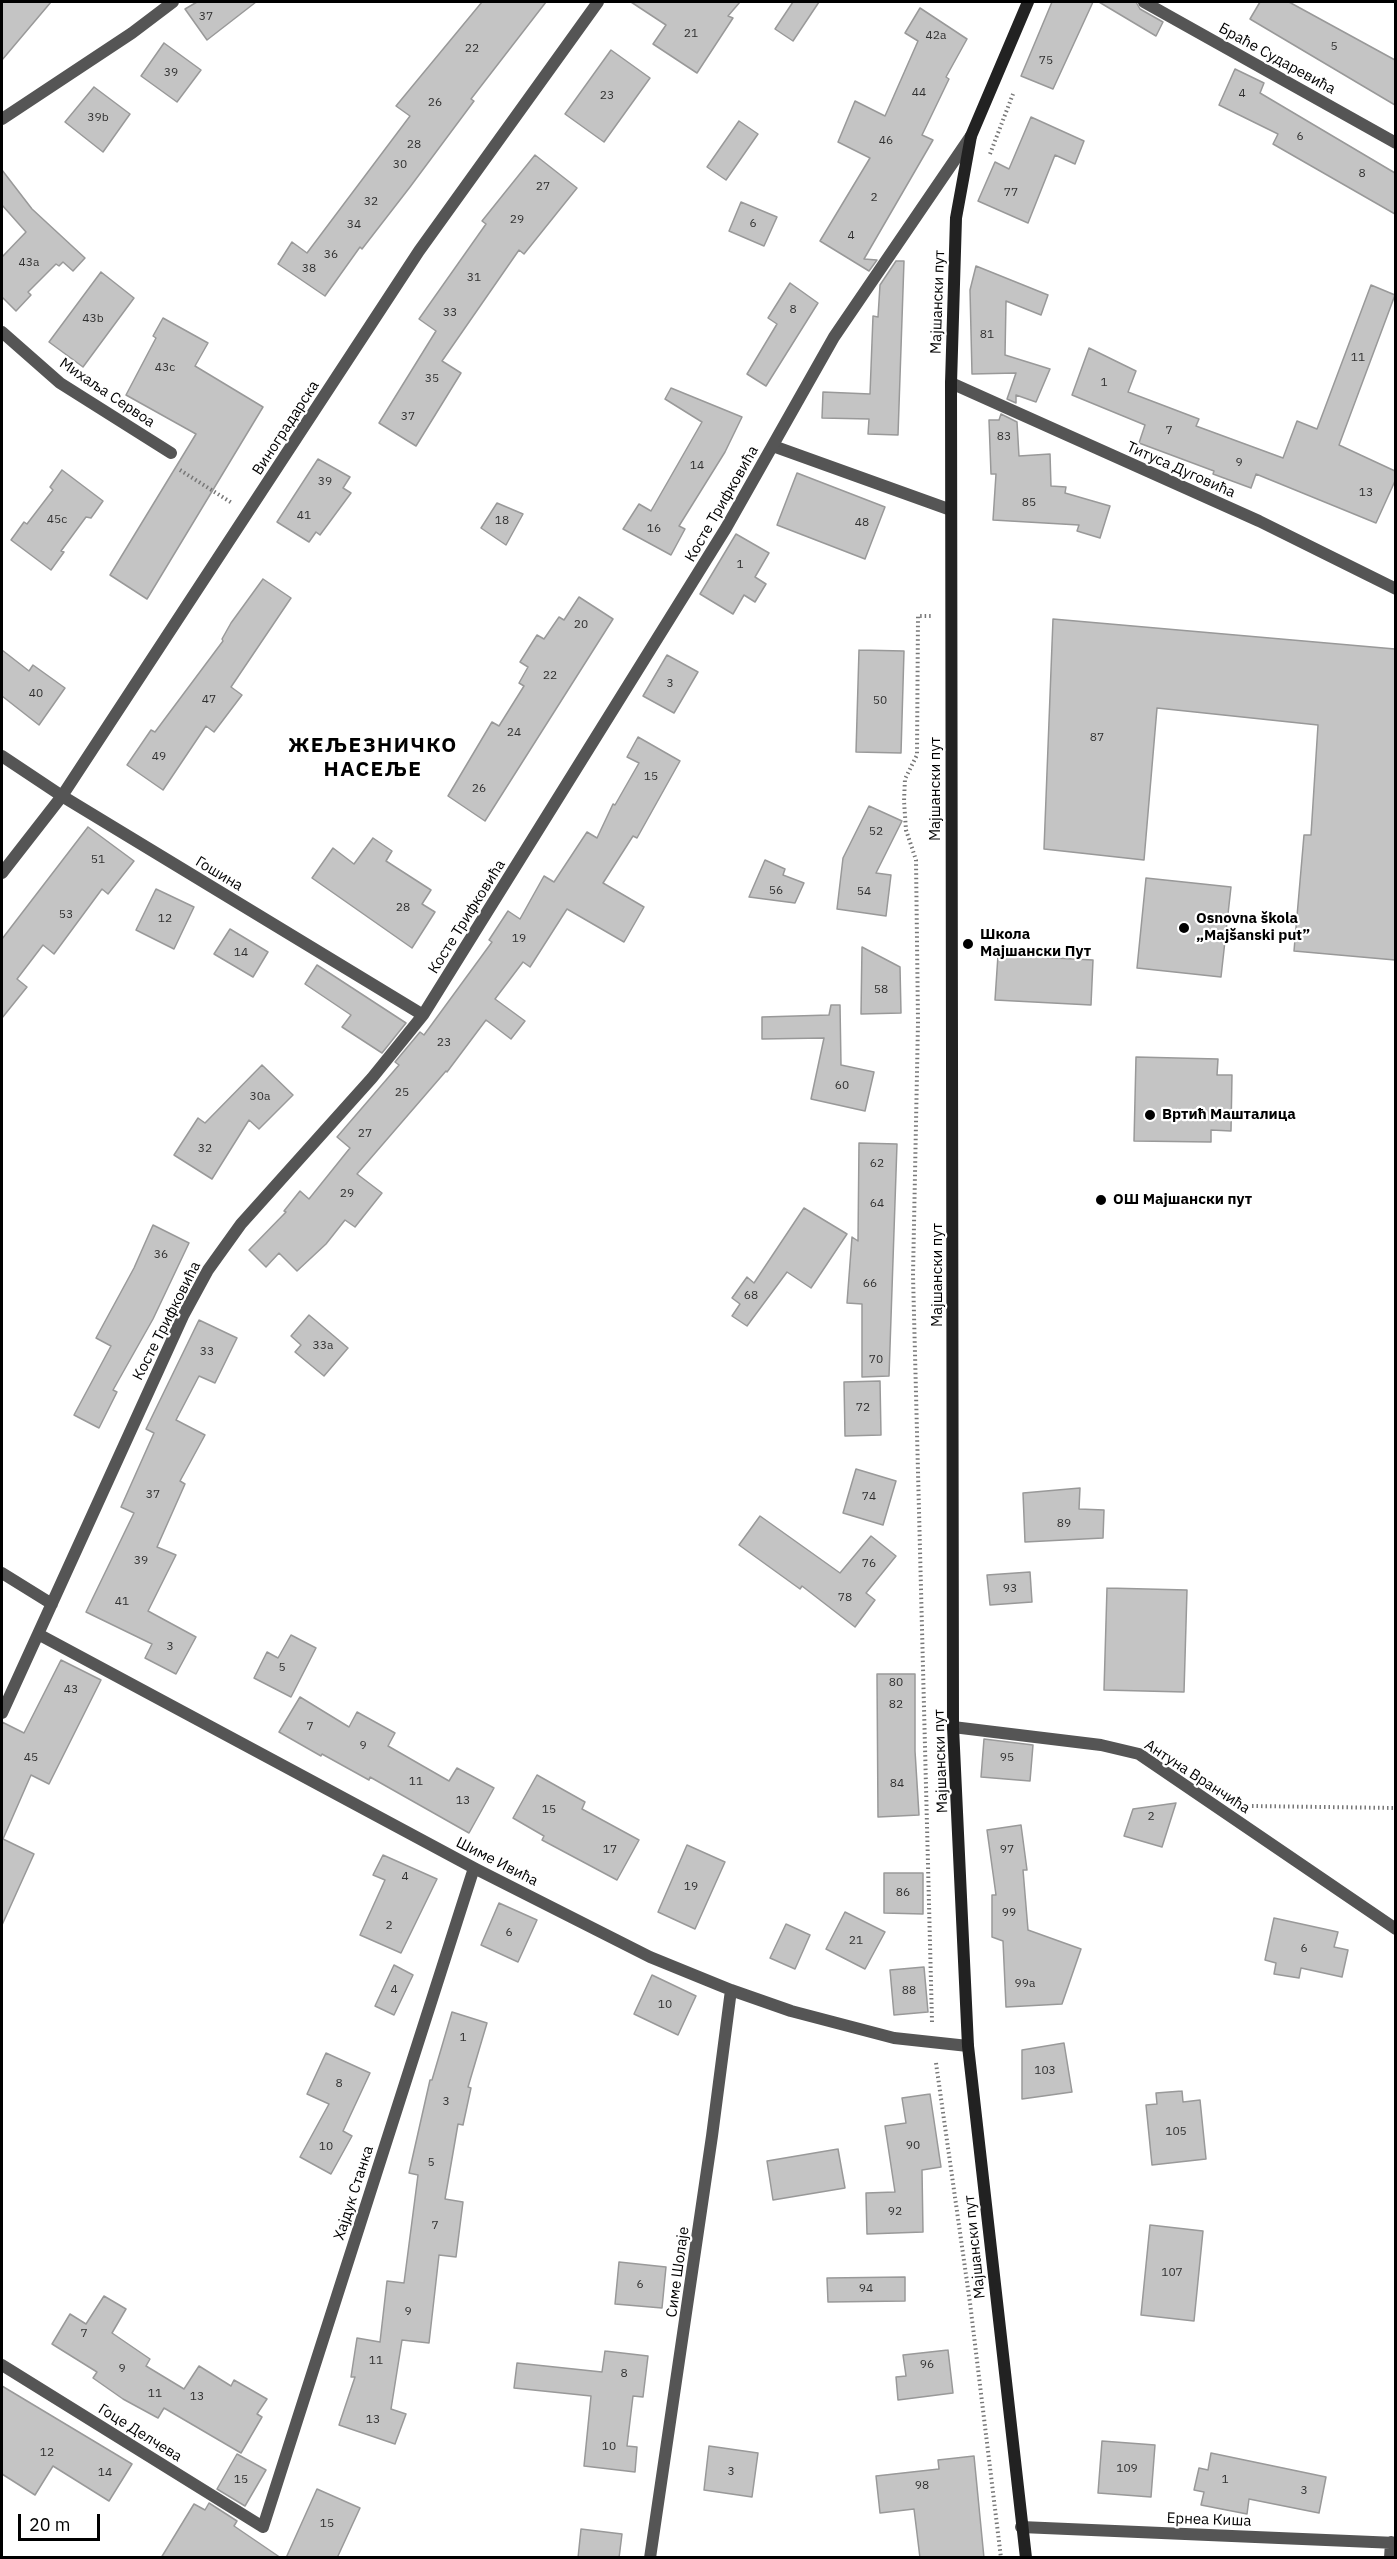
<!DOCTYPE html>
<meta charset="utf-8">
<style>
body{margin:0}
#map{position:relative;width:1397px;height:2559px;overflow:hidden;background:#fff;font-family:"IBM Plex Sans",sans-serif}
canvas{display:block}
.frame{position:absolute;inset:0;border:3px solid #000;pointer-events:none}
.scale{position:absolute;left:18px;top:2514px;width:82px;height:27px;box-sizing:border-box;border:3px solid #000;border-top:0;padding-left:8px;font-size:18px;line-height:21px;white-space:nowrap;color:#000;-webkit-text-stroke:4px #fff;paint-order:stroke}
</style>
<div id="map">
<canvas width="1397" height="2559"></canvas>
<div class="frame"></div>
<div class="scale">20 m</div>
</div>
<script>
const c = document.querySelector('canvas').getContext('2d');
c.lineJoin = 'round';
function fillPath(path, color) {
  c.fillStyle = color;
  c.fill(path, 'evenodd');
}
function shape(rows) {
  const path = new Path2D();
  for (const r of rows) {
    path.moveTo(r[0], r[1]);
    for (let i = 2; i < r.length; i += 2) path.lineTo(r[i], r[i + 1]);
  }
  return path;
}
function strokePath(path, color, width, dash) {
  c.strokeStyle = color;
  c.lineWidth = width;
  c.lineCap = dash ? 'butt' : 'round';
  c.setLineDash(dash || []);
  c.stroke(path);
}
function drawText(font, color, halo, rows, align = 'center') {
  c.font = font + ' "IBM Plex Sans",sans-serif';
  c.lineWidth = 4.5;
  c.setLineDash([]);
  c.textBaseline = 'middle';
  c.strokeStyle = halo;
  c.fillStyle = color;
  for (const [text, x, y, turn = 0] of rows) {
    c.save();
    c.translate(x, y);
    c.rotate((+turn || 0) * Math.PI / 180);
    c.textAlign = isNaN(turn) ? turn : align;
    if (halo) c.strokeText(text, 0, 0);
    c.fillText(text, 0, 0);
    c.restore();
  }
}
const building = shape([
 [2,2,51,2,2,60,2,2],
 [197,2,256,2,207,40,185,9,197,2],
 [482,2,546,2,471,99,474,101,410,187,362,249,360,247,325,296,278,264,292,242,307,253,410,116,396,106,482,2],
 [631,2,740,2,728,16,733,18,697,73,653,44,666,25,631,2],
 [793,2,819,2,793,41,775,29,793,2],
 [1052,2,1093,2,1053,89,1021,76,1052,2],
 [1099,2,1136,2,1140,9,1163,22,1156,36,1099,2],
 [1260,2,1289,2,1395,60,1395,105,1250,19,1260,2],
 [920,8,967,39,946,77,949,79,922,135,933,140,864,259,877,260,869,271,820,241,870,158,838,142,855,101,885,116,918,41,905,33,920,8],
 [164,43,201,70,177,102,141,76,164,43],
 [611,50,650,78,604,142,565,114,611,50],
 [1235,69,1264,83,1260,93,1395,173,1395,214,1273,144,1278,134,1219,105,1235,69],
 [94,87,130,114,103,152,65,122,94,87],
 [1031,117,1084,141,1075,164,1055,155,1028,223,978,201,995,162,1009,169,1031,117],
 [739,121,758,134,726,180,707,167,739,121],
 [535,155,577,188,524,254,519,250,442,361,461,373,416,446,379,423,436,331,419,319,486,224,482,221,535,155],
 [2,170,32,209,85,258,73,271,63,262,59,266,56,264,28,292,31,295,16,311,2,297,2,257,26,232,2,205,2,170],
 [741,202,777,217,764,246,729,231,741,202],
 [896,261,904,261,898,435,868,434,869,419,822,418,823,392,870,394,873,316,878,317,880,285,896,261],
 [976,266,1048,295,1041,315,1006,301,1005,355,1050,369,1036,402,1016,395,1016,403,1007,399,1016,373,972,374,970,290,976,266],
 [101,272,134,298,83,367,49,342,101,272],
 [790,283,818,303,766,386,747,374,777,324,768,318,790,283],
 [1371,285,1395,295,1339,445,1395,471,1395,481,1376,523,1256,474,1251,488,1213,474,1214,471,1139,443,1145,425,1072,395,1089,348,1136,371,1128,392,1199,419,1196,426,1283,458,1297,421,1317,429,1371,285],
 [163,318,208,343,195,366,263,407,147,599,110,575,196,434,126,395,156,338,153,336,163,318],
 [671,388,742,417,725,452,679,526,685,529,671,555,623,529,639,504,651,511,702,422,665,399,671,388],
 [1001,414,1017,422,1019,456,1050,454,1051,486,1066,487,1065,493,1110,506,1100,538,1077,531,1079,525,993,520,996,474,991,474,989,420,999,420,1001,414],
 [318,459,350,477,343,488,351,493,320,535,316,532,309,542,277,522,318,459],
 [62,470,103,501,91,518,86,517,61,551,64,552,51,570,11,540,24,522,27,524,53,490,50,487,62,470],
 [797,473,885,507,865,559,777,525,797,473],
 [497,503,523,514,506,545,481,528,497,503],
 [736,534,769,553,755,577,766,584,755,602,744,595,733,614,700,594,736,534],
 [263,579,291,598,231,687,242,695,214,732,206,726,163,790,127,765,151,730,155,732,223,641,222,639,231,623,263,579],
 [579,597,613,619,485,821,448,796,492,722,499,726,524,686,519,683,528,667,520,662,537,635,544,639,559,617,564,620,579,597],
 [1053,619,1395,649,1395,960,1294,951,1304,835,1311,835,1318,725,1157,708,1144,860,1044,849,1053,619],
 [2,650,29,671,33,665,65,688,39,725,2,696,2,650],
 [859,650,904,651,901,753,856,752,859,650],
 [667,655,698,672,674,713,643,696,667,655],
 [638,737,680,761,637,838,633,836,603,883,644,907,624,942,567,909,530,967,523,962,495,999,525,1021,511,1039,486,1020,447,1072,446,1071,357,1174,382,1193,355,1227,345,1220,326,1244,297,1271,279,1253,266,1267,249,1250,286,1212,284,1211,300,1191,309,1199,350,1148,337,1137,399,1065,395,1062,420,1032,424,1035,492,942,489,940,508,911,520,919,544,876,554,882,587,832,597,838,613,804,615,805,639,763,627,757,638,737],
 [869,806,902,821,876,873,891,875,886,916,837,909,843,858,869,806],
 [88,827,134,861,108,894,102,889,54,954,43,945,17,979,27,987,2,1018,2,939,88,827],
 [373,838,392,851,386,861,431,890,422,904,435,912,412,948,312,878,333,848,354,864,373,838],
 [765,860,785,869,783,875,804,883,795,903,749,897,765,860],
 [1146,878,1231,887,1221,977,1137,968,1146,878],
 [156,889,194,907,174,949,136,930,156,889],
 [230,929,268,952,253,977,214,954,230,929],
 [862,947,900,967,901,1013,861,1014,862,947],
 [998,955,1093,960,1091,1005,995,1000,998,955],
 [317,965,406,1023,382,1053,342,1027,351,1015,305,984,317,965],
 [831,1005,840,1005,841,1065,874,1072,865,1111,811,1099,824,1038,762,1039,762,1017,829,1015,831,1005],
 [1136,1057,1218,1059,1217,1075,1232,1075,1231,1131,1211,1130,1211,1142,1134,1141,1136,1057],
 [262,1065,293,1095,259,1129,249,1120,212,1179,174,1155,198,1118,205,1123,262,1065],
 [859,1143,897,1144,889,1376,862,1377,862,1304,847,1303,852,1237,858,1241,859,1143],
 [804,1208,847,1234,811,1288,787,1272,747,1326,732,1316,740,1304,732,1298,747,1277,754,1283,804,1208],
 [153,1225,189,1243,153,1319,113,1390,117,1392,99,1428,74,1415,111,1346,96,1338,134,1268,153,1225],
 [309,1315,348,1348,324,1376,295,1352,301,1345,291,1336,309,1315],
 [199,1320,237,1338,215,1383,199,1376,176,1420,205,1435,180,1481,185,1484,157,1547,176,1555,148,1611,196,1637,176,1674,145,1658,152,1644,86,1612,134,1513,121,1507,154,1433,146,1429,199,1320],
 [880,1381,881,1435,845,1436,844,1382,880,1381],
 [856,1469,896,1481,883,1525,843,1513,856,1469],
 [1080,1488,1079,1509,1104,1510,1103,1538,1025,1542,1023,1493,1080,1488],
 [760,1516,840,1573,871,1536,896,1556,866,1593,875,1600,855,1627,802,1586,800,1589,739,1545,760,1516],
 [1030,1572,1032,1602,990,1605,987,1575,1030,1572],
 [1107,1588,1187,1590,1184,1692,1104,1690,1107,1588],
 [291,1635,316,1648,291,1697,254,1678,267,1652,278,1658,291,1635],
 [61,1660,101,1680,49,1784,31,1775,3,1839,34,1854,2,1925,2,1722,24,1733,61,1660],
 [877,1674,915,1674,915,1751,919,1815,878,1817,877,1674],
 [300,1697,349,1727,357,1712,395,1733,388,1746,449,1781,457,1768,494,1788,469,1833,370,1777,369,1780,322,1754,321,1756,279,1732,300,1697],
 [984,1739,1033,1745,1030,1781,981,1777,984,1739],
 [537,1775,585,1802,582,1809,639,1840,617,1880,542,1840,544,1836,513,1818,537,1775],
 [1176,1803,1162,1847,1124,1836,1133,1809,1176,1803],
 [1021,1825,1027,1870,1023,1870,1028,1930,1081,1949,1062,2004,1006,2007,1003,1941,992,1937,992,1895,996,1895,987,1830,1021,1825],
 [687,1845,725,1862,695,1929,658,1912,687,1845],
 [383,1855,437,1879,401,1953,360,1935,385,1880,373,1875,383,1855],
 [884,1873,923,1873,923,1914,884,1913,884,1873],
 [499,1903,537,1920,518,1962,481,1945,499,1903],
 [845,1912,885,1932,865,1969,826,1949,845,1912],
 [1274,1918,1338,1932,1334,1947,1348,1950,1342,1977,1301,1968,1299,1978,1274,1974,1276,1963,1265,1960,1274,1918],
 [786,1924,810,1935,795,1969,770,1958,786,1924],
 [394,1965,413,1975,394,2015,375,2006,394,1965],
 [924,1967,928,2012,894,2015,890,1970,924,1967],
 [652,1975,696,1996,678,2035,634,2014,652,1975],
 [452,2012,487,2023,468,2087,471,2088,463,2125,458,2124,445,2199,463,2202,456,2257,439,2255,429,2343,402,2340,391,2409,406,2414,395,2444,339,2425,355,2377,351,2377,357,2338,380,2342,387,2281,404,2283,418,2175,409,2173,430,2080,432,2080,452,2012],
 [1064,2043,1072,2092,1022,2099,1022,2050,1064,2043],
 [326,2053,370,2073,343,2131,352,2136,331,2174,300,2157,329,2104,307,2094,326,2053],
 [1182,2091,1183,2102,1200,2100,1206,2159,1152,2165,1146,2105,1157,2104,1156,2093,1182,2091],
 [930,2094,941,2167,922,2170,923,2232,867,2234,866,2193,895,2192,885,2126,906,2123,902,2098,930,2094],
 [838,2149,845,2188,773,2200,767,2161,838,2149],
 [1150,2225,1203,2231,1194,2321,1141,2315,1150,2225],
 [619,2262,666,2267,662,2308,615,2304,619,2262],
 [905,2277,905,2301,828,2302,827,2278,905,2277],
 [104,2296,126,2309,112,2333,150,2359,146,2366,184,2389,199,2366,231,2386,234,2380,267,2399,257,2414,262,2417,241,2453,164,2408,158,2418,123,2399,93,2378,97,2372,52,2344,70,2314,86,2324,104,2296],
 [948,2350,953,2393,898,2400,896,2377,906,2376,903,2355,948,2350],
 [605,2351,648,2356,643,2397,633,2396,627,2446,637,2447,635,2472,584,2466,591,2396,514,2388,517,2363,602,2372,605,2351],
 [2,2386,132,2464,109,2501,53,2466,35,2495,2,2474,2,2386],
 [1102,2441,1155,2445,1151,2497,1098,2493,1102,2441],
 [709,2446,758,2453,752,2497,704,2490,709,2446],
 [1211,2453,1326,2477,1319,2513,1249,2499,1247,2514,1201,2505,1204,2492,1194,2490,1199,2468,1208,2470,1211,2453],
 [237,2454,266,2470,245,2506,217,2489,237,2454],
 [974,2456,984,2558,920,2558,914,2509,880,2513,876,2476,939,2469,938,2460,974,2456],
 [317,2489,360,2508,337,2558,286,2558,317,2489],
 [209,2503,237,2521,234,2526,281,2558,161,2558,194,2504,205,2510,209,2503],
 [581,2529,622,2534,619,2558,578,2558,581,2529]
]);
fillPath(building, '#c4c4c4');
strokePath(building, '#999', 1.5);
strokePath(shape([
 [990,154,1013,94],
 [180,470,232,503],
 [1252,1806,1396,1808],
 [932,2022,913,1275,918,1022,916,860,906,830,904,801,905,779,917,755,918,616,933,616],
 [936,2063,970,2303,1001,2558]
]), '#777', 4, [1.5, 3]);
strokePath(shape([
 [773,446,951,510]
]), '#555', 12);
strokePath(shape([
 [1144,2,1396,143],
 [2,119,132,33,173,2],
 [2,332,60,383,171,453],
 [951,383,1259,521,1396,589],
 [2,756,62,796,423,1015],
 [2,873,62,796,419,251,598,2],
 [2,1573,52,1604],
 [38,1634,474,1868,650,1957,731,1990,791,2011,894,2038,968,2046],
 [2,1713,183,1316,208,1270,241,1224,372,1078,423,1015,726,528,834,337,971,136],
 [953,1727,1101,1745,1139,1754,1396,1929],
 [2,2365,263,2527,474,1868],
 [1021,2527,1396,2543],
 [650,2558,712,2136,731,1990],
 [1390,2558,1391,2542]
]), '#555', 12);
strokePath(shape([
 [1026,2558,968,2046,953,1727,951,383,956,218,971,136,1028,2]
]), '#222', 12);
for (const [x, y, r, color] of [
 [1184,928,6,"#000"],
 [968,944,6,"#000"],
 [1150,1115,6,"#000"],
 [1101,1200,6,"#000"]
]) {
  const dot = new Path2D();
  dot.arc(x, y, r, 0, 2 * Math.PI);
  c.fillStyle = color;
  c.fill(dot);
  strokePath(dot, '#fff', 2);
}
drawText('12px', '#313131', null, [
 ["37",206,17],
 ["21",691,34],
 ["42a",936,36],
 ["5",1334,47],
 ["22",472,49],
 ["75",1046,61],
 ["39",171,73],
 ["44",919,93],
 ["4",1242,94],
 ["23",607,96],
 ["26",435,103],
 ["39b",98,118],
 ["6",1300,137],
 ["46",886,141],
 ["28",414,145],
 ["30",400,165],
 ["8",1362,174],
 ["27",543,187],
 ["77",1011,193],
 ["2",874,198],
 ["32",371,202],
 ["29",517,220],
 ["6",753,224],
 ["34",354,225],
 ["4",851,236],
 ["36",331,255],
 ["43a",29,263],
 ["38",309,269],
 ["31",474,278],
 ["8",793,310],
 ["33",450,313],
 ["43b",93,319],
 ["81",987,335],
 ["11",1358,358],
 ["43c",165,368],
 ["35",432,379],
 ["1",1104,383],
 ["37",408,417],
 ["7",1169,431],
 ["83",1004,437],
 ["9",1239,463],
 ["14",697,466],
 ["39",325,482],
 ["13",1366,493],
 ["85",1029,503],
 ["41",304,516],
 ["45c",57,520],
 ["18",502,521],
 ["48",862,523],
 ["16",654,529],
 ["1",740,565],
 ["20",581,625],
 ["22",550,676],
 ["3",670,684],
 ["40",36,694],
 ["47",209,700],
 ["50",880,701],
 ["24",514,733],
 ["87",1097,738],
 ["49",159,757],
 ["15",651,777],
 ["26",479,789],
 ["52",876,832],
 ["51",98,860],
 ["56",776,891],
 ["54",864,892],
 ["28",403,908],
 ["53",66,915],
 ["12",165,919],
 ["19",519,939],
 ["14",241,953],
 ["58",881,990],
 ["23",444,1043],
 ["60",842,1086],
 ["25",402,1093],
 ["30a",260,1097],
 ["27",365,1134],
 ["32",205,1149],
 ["62",877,1164],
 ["29",347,1194],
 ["64",877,1204],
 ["36",161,1255],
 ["66",870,1284],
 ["68",751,1296],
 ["33a",323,1346],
 ["33",207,1352],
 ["70",876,1360],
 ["72",863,1408],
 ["37",153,1495],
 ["74",869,1497],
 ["89",1064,1524],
 ["39",141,1561],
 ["76",869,1564],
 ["93",1010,1589],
 ["78",845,1598],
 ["41",122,1602],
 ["3",170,1647],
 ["5",282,1668],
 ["80",896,1683],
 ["43",71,1690],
 ["82",896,1705],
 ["7",310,1727],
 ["9",363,1746],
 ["45",31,1758],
 ["95",1007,1758],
 ["11",416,1782],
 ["84",897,1784],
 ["13",463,1801],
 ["15",549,1810],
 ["2",1151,1817],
 ["17",610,1850],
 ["97",1007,1850],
 ["4",405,1877],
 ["19",691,1887],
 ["86",903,1893],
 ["99",1009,1913],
 ["2",389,1926],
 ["6",509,1933],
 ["21",856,1941],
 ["6",1304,1949],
 ["99a",1025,1984],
 ["4",394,1990],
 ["88",909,1991],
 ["10",665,2005],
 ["1",463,2038],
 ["103",1045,2071],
 ["8",339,2084],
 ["3",446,2102],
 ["105",1176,2132],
 ["90",913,2146],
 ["10",326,2147],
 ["5",431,2163],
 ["92",895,2212],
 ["7",435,2226],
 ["107",1172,2273],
 ["6",640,2285],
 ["94",866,2289],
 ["9",408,2312],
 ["7",84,2334],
 ["11",376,2361],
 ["96",927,2365],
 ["9",122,2369],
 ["8",624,2374],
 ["11",155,2394],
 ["13",197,2397],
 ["13",373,2420],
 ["10",609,2447],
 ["12",47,2453],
 ["109",1127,2469],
 ["3",731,2472],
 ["14",105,2473],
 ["15",241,2480],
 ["1",1225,2480],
 ["98",922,2486],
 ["3",1304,2491],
 ["15",327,2524]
]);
drawText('15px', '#000', '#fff', [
 ["Браће Сударевића",1277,59,29],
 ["Мајшански пут",938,302,-88],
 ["Михаља Сервоа",107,393,34],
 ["Виноградарска",286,428,-57],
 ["Титуса Дуговића",1181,470,24],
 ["Косте Трифковића",722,504,-60],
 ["Мајшански пут",936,789,-90],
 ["Гошина",219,874,31],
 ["Косте Трифковића",467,917,-58],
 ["Мајшански пут",938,1275,-90],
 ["Косте Трифковића",167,1321,-63],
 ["Мајшански пут",941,1761,-92],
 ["Антуна Вранчића",1197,1777,33],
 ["Шиме Ивића",497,1862,27],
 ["Хајдук Станка",354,2193,-72],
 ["Мајшански пут",975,2247,-96],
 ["Симе Шолаје",678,2272,-82],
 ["Гоце Делчева",140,2433,32],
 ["Ернеа Киша",1209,2520,2]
]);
drawText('bold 15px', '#000', '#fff', [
 ["Osnovna škola",1196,919],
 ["„Majšanski put”",1196,936],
 ["Школа",980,935],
 ["Мајшански Пут",980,952],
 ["Вртић Машталица",1162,1115],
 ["ОШ Мајшански пут",1113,1200]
], 'left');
c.letterSpacing = '1.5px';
drawText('bold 21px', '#000', '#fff', [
 ["ЖЕЉЕЗНИЧКО",373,746],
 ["НАСЕЉЕ",373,770]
]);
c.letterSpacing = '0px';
</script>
